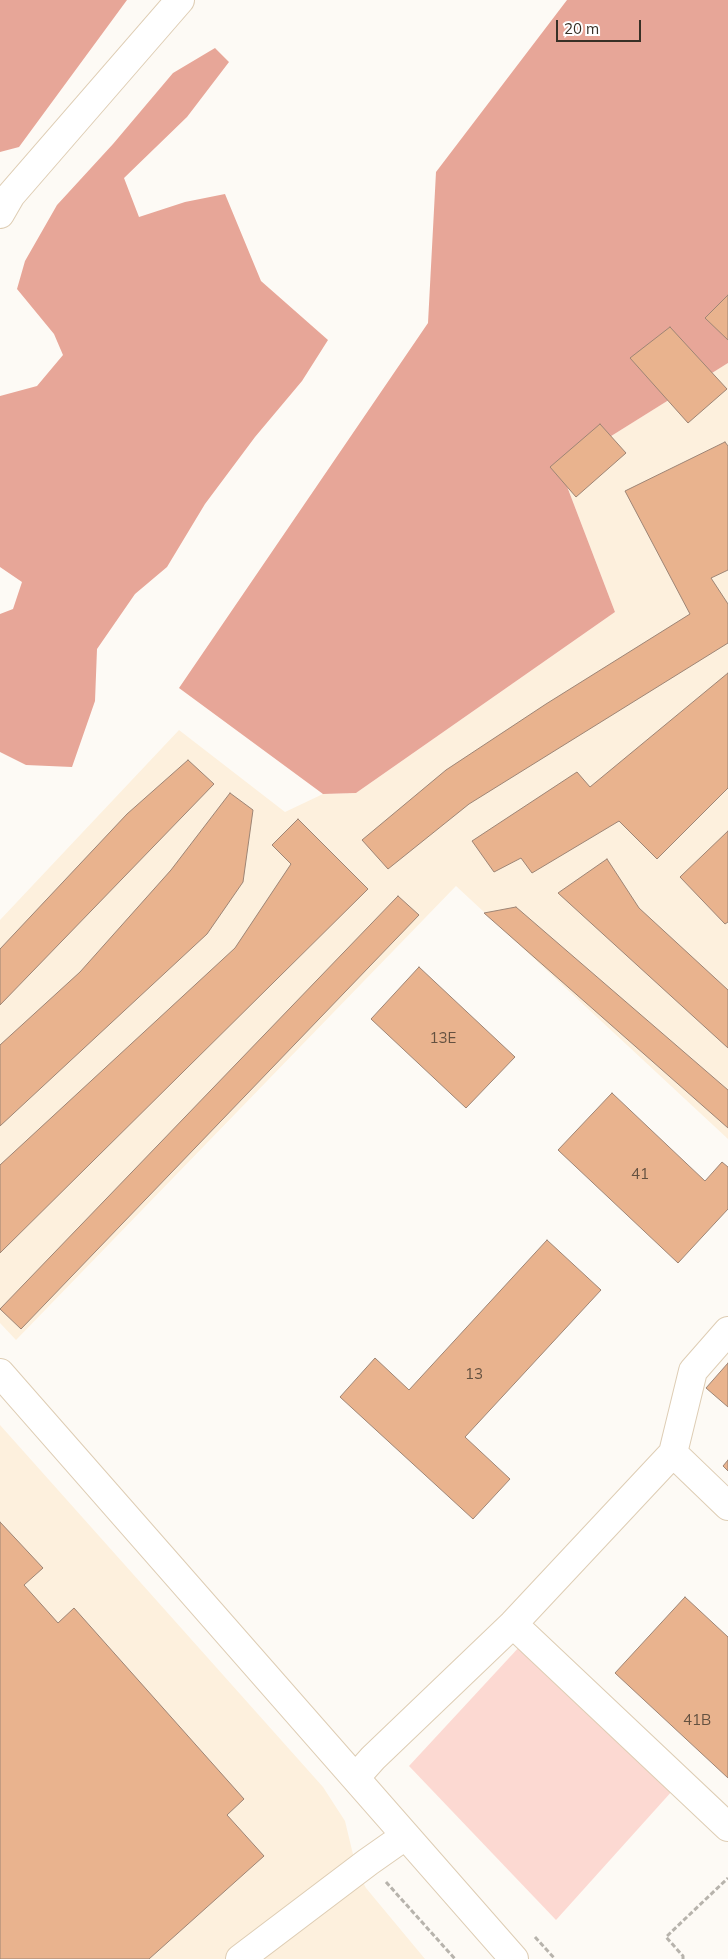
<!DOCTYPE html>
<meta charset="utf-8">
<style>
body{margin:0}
#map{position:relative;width:728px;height:1959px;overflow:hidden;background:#fdfaf5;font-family:Mulish,sans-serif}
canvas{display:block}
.scale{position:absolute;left:556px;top:20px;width:85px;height:22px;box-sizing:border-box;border:2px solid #373026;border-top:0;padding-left:6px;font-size:15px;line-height:18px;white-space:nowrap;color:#373026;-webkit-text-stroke:4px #fff;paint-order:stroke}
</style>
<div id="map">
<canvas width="728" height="1959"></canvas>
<div class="scale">20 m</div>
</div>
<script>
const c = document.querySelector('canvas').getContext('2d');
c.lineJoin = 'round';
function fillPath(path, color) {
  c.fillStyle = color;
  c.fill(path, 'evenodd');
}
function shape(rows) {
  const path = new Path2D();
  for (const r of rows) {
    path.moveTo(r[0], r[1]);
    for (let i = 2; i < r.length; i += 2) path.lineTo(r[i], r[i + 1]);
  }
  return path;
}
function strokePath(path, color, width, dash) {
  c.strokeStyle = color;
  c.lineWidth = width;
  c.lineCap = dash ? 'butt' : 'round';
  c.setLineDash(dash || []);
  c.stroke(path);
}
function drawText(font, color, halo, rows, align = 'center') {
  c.font = font + ' Mulish,sans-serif';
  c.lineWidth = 4;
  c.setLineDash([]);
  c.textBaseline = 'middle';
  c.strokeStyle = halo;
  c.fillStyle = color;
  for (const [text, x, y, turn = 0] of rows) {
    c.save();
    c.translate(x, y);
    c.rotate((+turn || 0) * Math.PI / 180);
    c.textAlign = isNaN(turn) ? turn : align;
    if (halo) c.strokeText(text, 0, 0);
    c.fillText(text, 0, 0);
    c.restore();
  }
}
fillPath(shape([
 [728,363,728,1139,456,886,16,1340,0,1323,0,920,179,730,285,812,323,794,356,793,615,612,560,468],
 [0,1425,323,1787,345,1821,357,1871,366,1888,425,1959,0,1959]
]), '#fdf0dd');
fillPath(shape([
 [521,1645,673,1790,556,1920,409,1766]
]), '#fcd9d2');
fillPath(shape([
 [0,0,127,0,19,147,0,152],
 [567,0,728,0,728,363,560,468,615,612,356,793,323,794,179,688,428,323,436,172],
 [215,48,229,62,187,117,124,178,139,217,185,202,225,194,261,281,328,340,302,381,255,437,205,504,167,567,135,594,97,649,95,701,72,767,26,765,0,752,0,614,13,609,22,582,0,567,0,396,37,386,63,355,54,334,17,289,25,261,57,205,113,144,173,73]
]), '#e7a698');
const building = shape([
 [728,295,728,340,705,318,728,295],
 [670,327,727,389,688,423,630,358,670,327],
 [600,424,626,453,576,497,550,467,600,424],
 [725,442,728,446,728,570,711,578,728,604,728,643,469,804,388,869,362,840,446,770,546,704,690,614,625,491,725,442],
 [728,673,728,788,657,859,619,821,532,873,521,858,494,872,472,841,577,772,590,787,728,673],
 [188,760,214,784,0,1005,0,949,127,814,188,760],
 [230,793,253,810,243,882,207,934,0,1126,0,1045,80,972,171,870,230,793],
 [298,819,368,889,0,1253,0,1165,235,948,291,864,272,845,298,819],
 [728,831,728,922,725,924,680,877,728,831],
 [607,859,639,908,728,990,728,1048,558,893,607,859],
 [398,896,419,915,21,1329,0,1309,398,896],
 [516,907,728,1090,728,1128,484,913,516,907],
 [419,967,515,1057,466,1108,371,1019,419,967],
 [612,1093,705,1181,722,1162,728,1167,728,1209,678,1263,558,1150,612,1093],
 [547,1240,601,1290,465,1437,510,1479,473,1519,340,1397,375,1358,409,1390,547,1240],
 [728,1363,728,1407,706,1388,728,1363],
 [728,1460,728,1471,723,1466,728,1460],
 [0,1522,43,1568,24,1585,58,1623,74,1608,244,1799,227,1815,264,1856,149,1959,0,1959,0,1522],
 [685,1597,728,1637,728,1778,615,1673,685,1597]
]);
fillPath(building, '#e9b38e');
strokePath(building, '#9e8575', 1);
const minor = shape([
 [0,214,11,195,180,0],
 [0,1373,514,1959],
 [673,1453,728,1506],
 [513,1624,728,1827],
 [356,1777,373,1758,513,1624,673,1453,693,1371,728,1331],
 [240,1959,368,1862,405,1836]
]);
strokePath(minor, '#decdb4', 30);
strokePath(shape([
 [386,1882,455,1959],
 [535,1937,555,1959],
 [683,1959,683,1956,666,1937,728,1878]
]), '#b7b3ac', 3, [5, 2.5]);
strokePath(minor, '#fff', 28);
drawText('15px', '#645140', null, [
 ["13Е",443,1038],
 ["41",640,1174],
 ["13",474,1374],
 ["41В",697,1720]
]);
</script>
